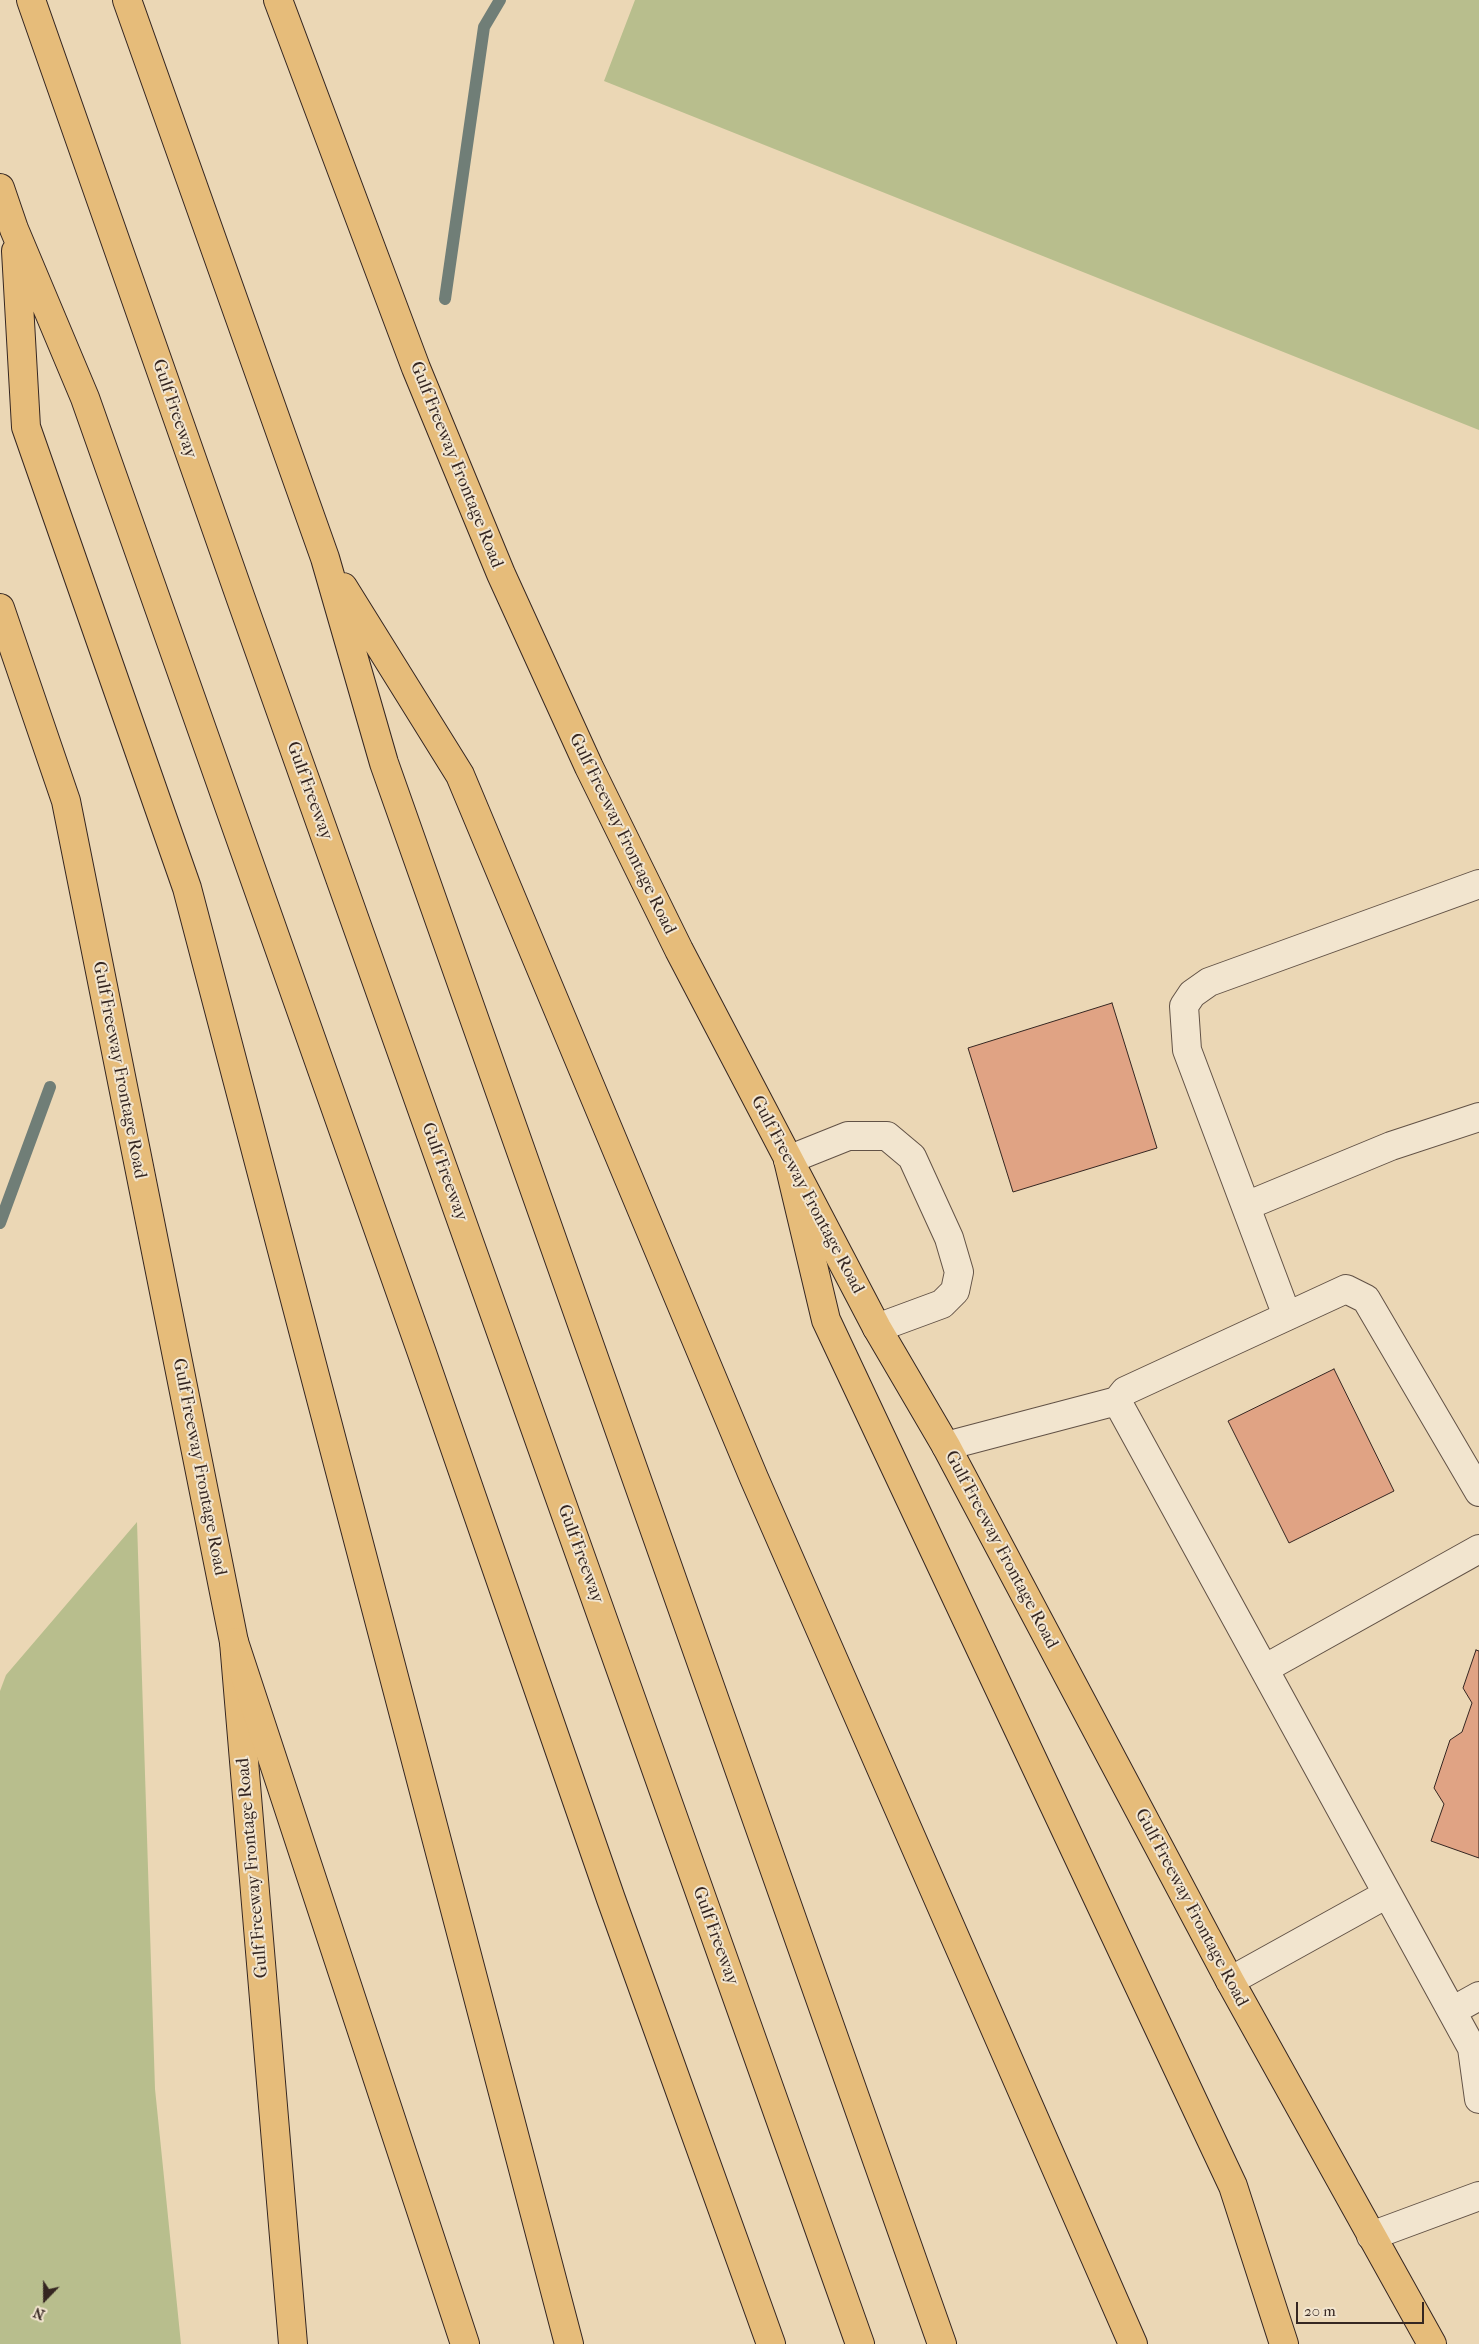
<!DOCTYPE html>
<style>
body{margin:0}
#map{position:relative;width:1479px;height:2344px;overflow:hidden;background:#ebd7b5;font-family:"IM FELL French Canon",serif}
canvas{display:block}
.north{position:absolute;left:20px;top:2274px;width:50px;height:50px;-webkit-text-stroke:4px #f2e5cf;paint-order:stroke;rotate:202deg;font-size:14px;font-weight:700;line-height:20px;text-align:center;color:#352621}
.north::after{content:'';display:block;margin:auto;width:18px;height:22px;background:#352621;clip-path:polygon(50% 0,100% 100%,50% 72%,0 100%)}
.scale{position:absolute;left:1296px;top:2302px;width:128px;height:22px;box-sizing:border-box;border:2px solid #352621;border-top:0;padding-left:6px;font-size:15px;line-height:18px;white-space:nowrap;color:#352621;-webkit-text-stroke:4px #f2e5cf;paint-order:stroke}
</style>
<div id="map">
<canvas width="1479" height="2344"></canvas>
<div class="north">N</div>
<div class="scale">20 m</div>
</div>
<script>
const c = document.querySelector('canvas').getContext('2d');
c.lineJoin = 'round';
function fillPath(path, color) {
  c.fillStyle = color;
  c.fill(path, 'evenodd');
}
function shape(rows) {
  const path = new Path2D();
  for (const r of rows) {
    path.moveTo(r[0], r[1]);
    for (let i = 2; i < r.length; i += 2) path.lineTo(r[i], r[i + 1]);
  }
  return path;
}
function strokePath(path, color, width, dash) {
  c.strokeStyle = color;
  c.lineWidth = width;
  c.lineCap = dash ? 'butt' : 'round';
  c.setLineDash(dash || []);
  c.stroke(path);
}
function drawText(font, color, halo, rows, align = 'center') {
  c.font = font + ' "IM FELL French Canon",serif';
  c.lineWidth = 4;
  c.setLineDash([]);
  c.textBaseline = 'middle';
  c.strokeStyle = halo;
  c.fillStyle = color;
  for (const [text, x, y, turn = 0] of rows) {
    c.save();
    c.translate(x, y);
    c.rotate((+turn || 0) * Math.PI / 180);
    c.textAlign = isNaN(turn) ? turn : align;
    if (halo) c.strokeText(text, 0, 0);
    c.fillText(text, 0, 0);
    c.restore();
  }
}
fillPath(shape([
 [635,0,1479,0,1479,430,604,81],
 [137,1522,155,2089,181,2344,0,2344,0,1691,6,1675]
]), '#b8be8d');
strokePath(shape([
 [445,299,484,27,500,0],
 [0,1223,50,1087]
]), '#707e77', 12);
const building = shape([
 [1112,1003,1157,1148,1013,1192,968,1048,1112,1003],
 [1334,1369,1394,1491,1289,1543,1228,1421,1334,1369],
 [1476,1650,1479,1651,1479,1858,1431,1841,1444,1804,1434,1788,1450,1740,1462,1732,1472,1703,1463,1688,1476,1650]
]);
fillPath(building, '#e0a384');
strokePath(building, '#352621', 1);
const minor = shape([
 [788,1160,848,1136,887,1136,912,1157,949,1238,959,1272,955,1291,942,1304,877,1328],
 [1246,1206,1391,1146,1479,1117],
 [1287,1316,1187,1050,1184,1006,1192,994,1209,982,1479,884],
 [1117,1401,1125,1391,1346,1289,1366,1299,1479,1492],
 [946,1446,1117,1401,1472,2048,1479,2099],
 [1264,1669,1479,1549],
 [1230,1981,1387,1894],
 [1452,2011,1479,1996],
 [1371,2236,1479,2196]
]);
const major = shape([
 [278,0,416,368,501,574,589,767,679,950,877,1328,946,1446,1230,1981,1432,2344],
 [0,608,66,801,234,1642,293,2344]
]);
const highway = shape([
 [31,0,241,599,860,2344],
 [127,0,325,558,384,763,942,2344],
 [0,188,14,229,85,398,422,1353,611,1899,771,2344],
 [16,251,26,427,187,888,569,2344],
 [343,587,460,775,754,1478,1133,2344],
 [788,1160,826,1320,1233,2186,1284,2344],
 [234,1642,465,2344]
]);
strokePath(minor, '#625246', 30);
strokePath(major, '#352621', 30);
strokePath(highway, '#352621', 30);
strokePath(minor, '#f2e5cf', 28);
strokePath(major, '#e6bc7a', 28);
strokePath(highway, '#e6bc7a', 28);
drawText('18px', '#352621', '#f2e5cf', [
 ["Gulf Freeway",174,409,71],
 ["Gulf Freeway Frontage Road",456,465,68],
 ["Gulf Freeway",309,791,70],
 ["Gulf Freeway Frontage Road",622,834,64],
 ["Gulf Freeway Frontage Road",119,1070,79],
 ["Gulf Freeway",444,1172,70],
 ["Gulf Freeway Frontage Road",807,1195,62],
 ["Gulf Freeway Frontage Road",199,1467,79],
 ["Gulf Freeway Frontage Road",1001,1550,62],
 ["Gulf Freeway",580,1554,70],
 ["Gulf Freeway Frontage Road",253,1868,-95],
 ["Gulf Freeway Frontage Road",1191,1908,62],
 ["Gulf Freeway",715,1936,70]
]);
</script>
